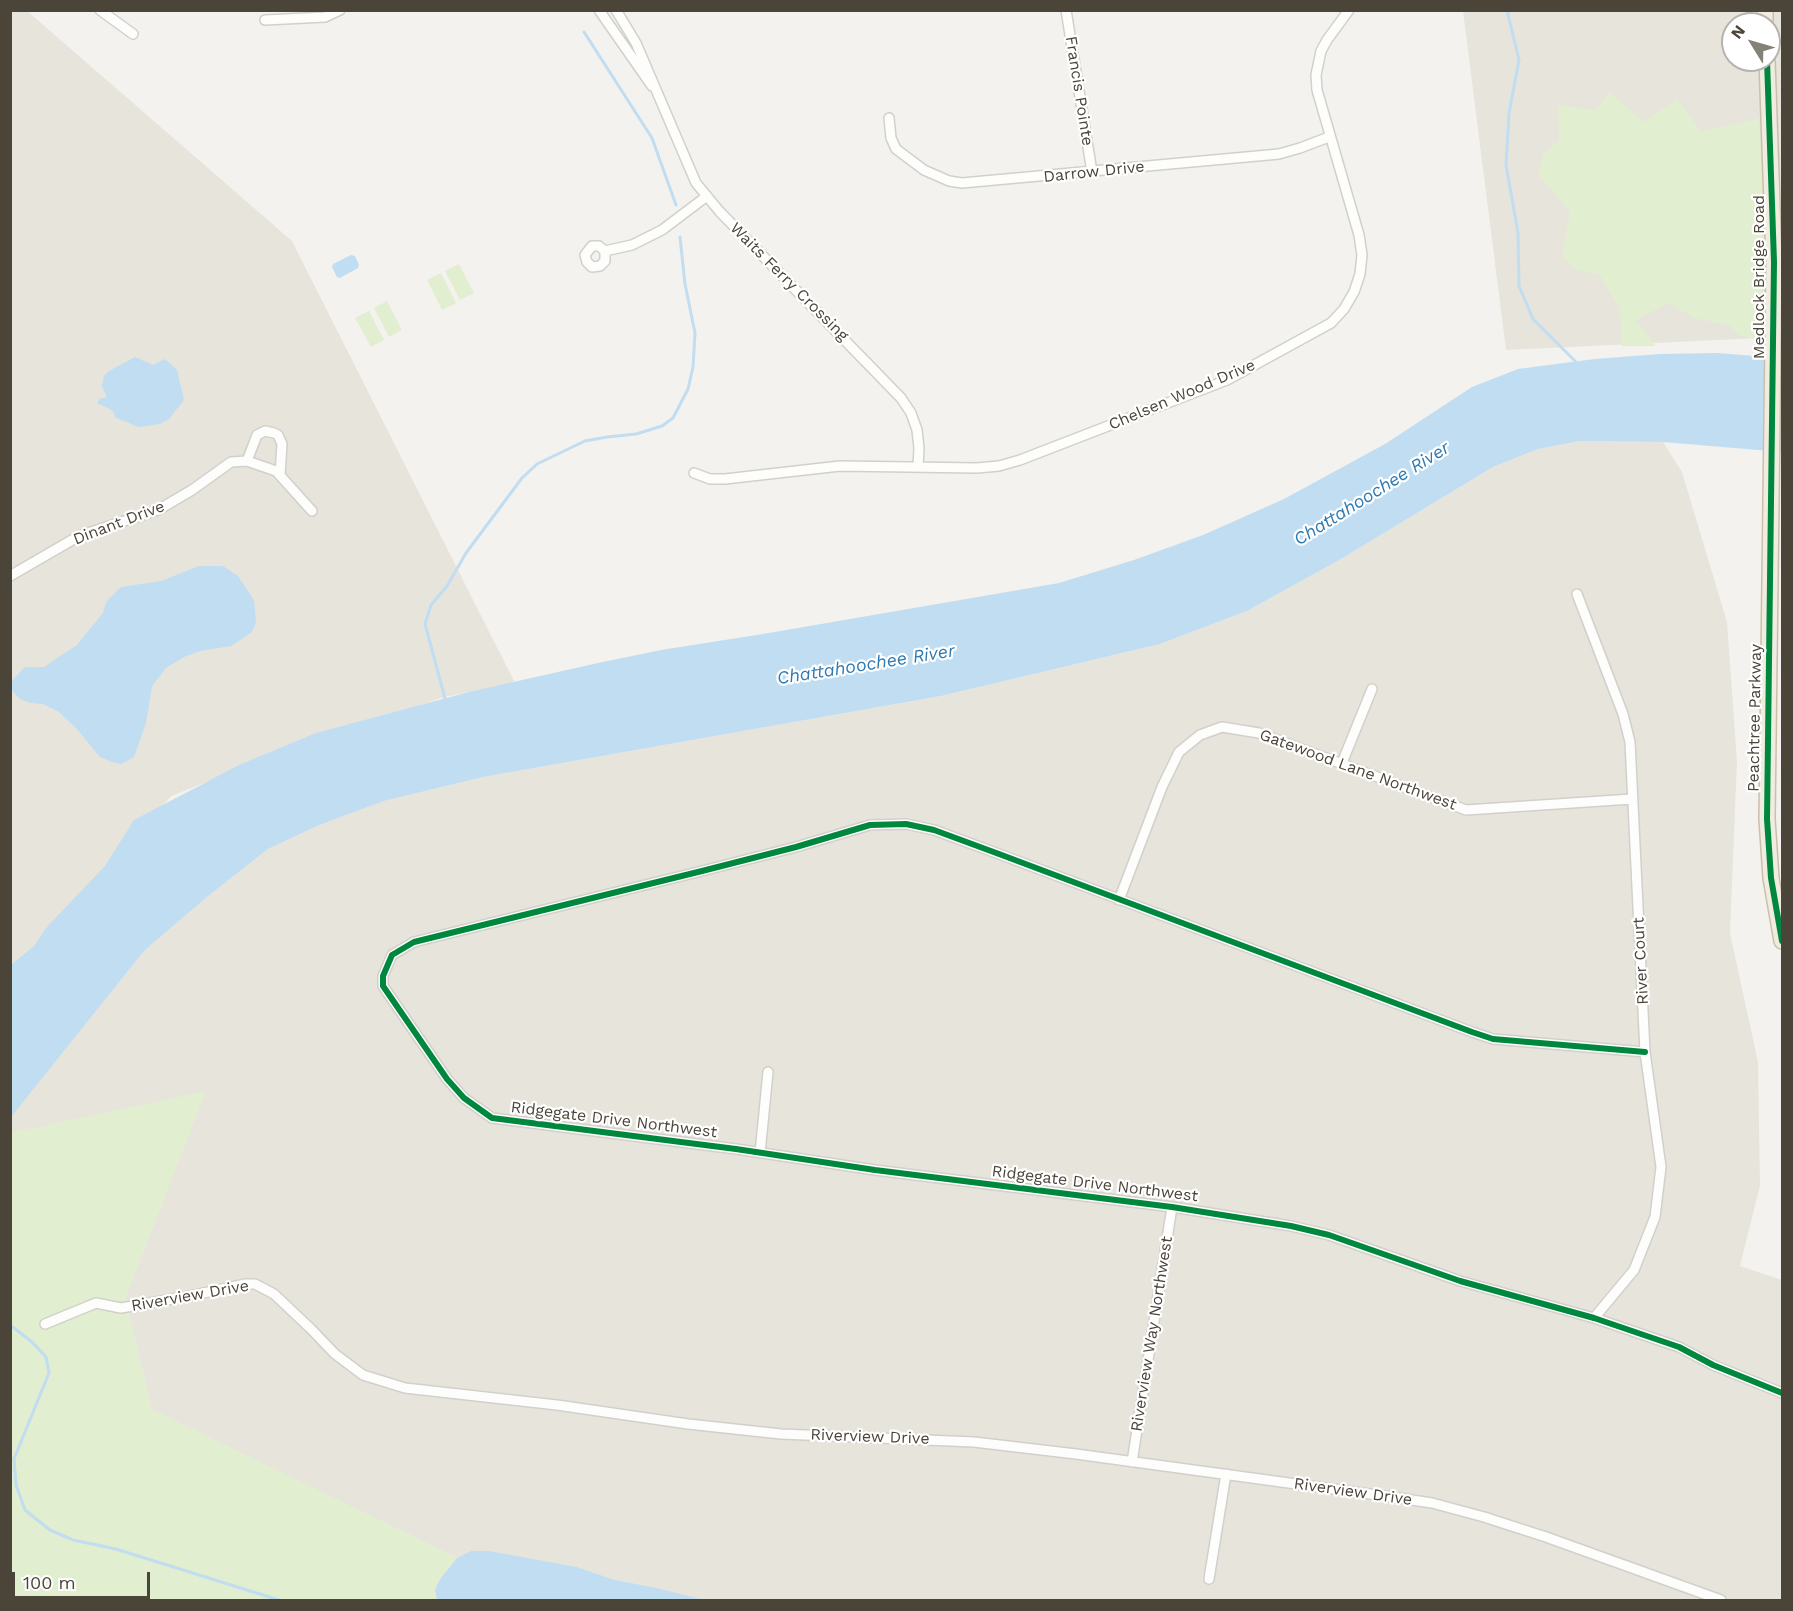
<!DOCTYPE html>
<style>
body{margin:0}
#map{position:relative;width:1793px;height:1611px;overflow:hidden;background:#f4f2ee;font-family:"Work Sans",sans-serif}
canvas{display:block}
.frame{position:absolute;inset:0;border:12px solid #4b4439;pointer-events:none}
.north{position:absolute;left:1721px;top:12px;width:60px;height:60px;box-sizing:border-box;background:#fff;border:2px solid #b7b4b0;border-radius:50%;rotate:307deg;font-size:16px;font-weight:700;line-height:24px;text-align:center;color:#4b4439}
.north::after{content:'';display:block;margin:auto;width:21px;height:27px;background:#868178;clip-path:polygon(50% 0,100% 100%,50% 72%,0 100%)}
.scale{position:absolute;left:12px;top:1572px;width:138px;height:27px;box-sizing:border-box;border:3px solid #4b4439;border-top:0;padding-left:8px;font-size:18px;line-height:21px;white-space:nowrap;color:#4b4439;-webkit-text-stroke:4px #fff;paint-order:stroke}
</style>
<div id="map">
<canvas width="1793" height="1611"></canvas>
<div class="frame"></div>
<div class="north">N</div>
<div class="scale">100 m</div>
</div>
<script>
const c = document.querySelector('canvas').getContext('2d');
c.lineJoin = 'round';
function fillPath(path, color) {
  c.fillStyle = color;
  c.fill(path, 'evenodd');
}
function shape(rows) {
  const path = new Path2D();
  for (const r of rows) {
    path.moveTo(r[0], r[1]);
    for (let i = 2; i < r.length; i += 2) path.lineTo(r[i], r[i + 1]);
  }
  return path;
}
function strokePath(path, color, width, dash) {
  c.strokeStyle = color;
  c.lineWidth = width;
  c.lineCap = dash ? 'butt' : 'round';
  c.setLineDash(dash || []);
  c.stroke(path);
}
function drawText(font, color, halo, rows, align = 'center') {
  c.font = font + ' "Work Sans",sans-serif';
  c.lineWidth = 4.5;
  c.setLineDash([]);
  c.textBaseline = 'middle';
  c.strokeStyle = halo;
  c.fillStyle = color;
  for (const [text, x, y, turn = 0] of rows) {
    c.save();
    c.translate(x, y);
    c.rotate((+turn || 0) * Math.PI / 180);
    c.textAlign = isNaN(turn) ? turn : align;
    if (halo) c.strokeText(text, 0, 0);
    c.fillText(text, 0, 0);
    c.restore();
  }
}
fillPath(shape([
 [26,10,292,241,515,683,444,697,278,754,171,796,59,925,11,997,10,11],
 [1463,11,1782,11,1782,337,1506,350],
 [1733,24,1769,24,1769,60,1733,60],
 [1580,441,1663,442,1682,472,1727,622,1737,761,1730,933,1758,1062,1760,1186,1740,1266,1782,1280,1782,1600,837,1600,834,1599,705,1600,615,1580,577,1567,471,1551,457,1558,152,1410,125,1298,205,1092,11,1133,10,1117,144,951,207,897,268,849,317,826,384,801,483,777,941,696,1160,644,1247,611,1341,559,1493,467,1538,449]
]), '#e7e4dc');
fillPath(shape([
 [1610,92,1643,122,1677,99,1701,131,1759,119,1762,173,1762,341,1738,335,1730,326,1694,318,1669,303,1636,320,1656,346,1622,346,1620,309,1599,274,1576,270,1562,256,1570,212,1538,175,1543,156,1559,140,1558,105,1595,110],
 [459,264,474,293,460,300,445,271],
 [441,273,456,303,442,310,427,280],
 [387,301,402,330,389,337,374,308],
 [369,311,384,340,371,347,355,318],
 [206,1091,125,1298,152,1409,457,1558,440,1579,435,1590,437,1600,11,1600,10,1133]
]), '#e1eecf');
fillPath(shape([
 [351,255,355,256,359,265,358,268,340,278,337,277,332,267,333,264],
 [1717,353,1755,356,1782,361,1782,452,1663,442,1580,441,1538,449,1493,467,1341,559,1247,611,1160,644,941,696,483,777,384,801,317,826,268,849,207,897,144,951,11,1117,11,965,34,946,47,927,105,866,134,820,239,765,316,733,469,692,598,663,661,650,763,634,1059,583,1134,560,1203,535,1284,499,1385,444,1472,387,1518,369,1595,359,1660,354],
 [135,357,153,365,165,359,177,370,184,400,169,419,160,424,139,427,116,418,112,410,97,403,99,399,107,397,102,386,104,376,109,371],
 [199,566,223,566,238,576,254,600,256,622,252,632,231,646,200,651,184,657,166,668,152,686,146,723,134,757,121,764,112,762,100,757,77,729,59,712,43,704,31,703,20,699,11,689,12,681,25,667,44,667,77,645,103,613,106,602,121,587,161,581],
 [471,1551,489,1551,577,1567,615,1580,656,1588,705,1600,437,1600,435,1590,440,1579,457,1558]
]), '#c0ddf1');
strokePath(shape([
 [1507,10,1519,60,1509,113,1506,165,1518,233,1519,286,1533,319,1576,362,1576,365],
 [584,32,652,138,676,205],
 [446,702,425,624,431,605,447,586,466,553,522,478,537,464,585,441,607,437,636,434,662,426,673,418,688,389,693,367,695,333,685,284,680,237],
 [10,1325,32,1342,46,1357,49,1373,14,1459,16,1485,25,1510,50,1530,73,1540,116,1549,279,1600]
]), '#c0ddf1', 3);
const minor = shape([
 [100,10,133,34],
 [599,10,652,86],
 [616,10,636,43,696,183,720,212,901,398,911,413,917,430,919,448,918,467],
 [1066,10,1092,172],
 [265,20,325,17,340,10],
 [889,118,891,138,896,149,924,170,949,181,962,183,1279,154,1300,148,1329,137],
 [605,251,605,261,600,266,592,267,587,262,585,255,592,246,599,246,605,251,632,245,662,230,707,196],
 [247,461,257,435,265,431,274,433,278,435,282,444,280,475],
 [694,473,710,479,725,479,840,466,977,468,999,466,1020,460,1227,380,1331,323,1344,309,1354,292,1360,274,1362,255,1359,235,1317,90,1316,75,1321,51,1327,40,1349,10],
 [10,576,79,536,158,510,192,490,231,462,247,461,276,471,312,511],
 [1577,594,1623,714,1630,742,1645,1052,1661,1167,1655,1217,1634,1270,1594,1318],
 [1342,763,1372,689],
 [1119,900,1162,787,1179,752,1200,735,1222,727,1259,733,1466,810,1632,799],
 [1645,1052,1493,1039,1472,1032,999,854,934,830,906,824,870,825,796,847,702,871,414,942,392,955,383,976,383,986,447,1079,464,1098,492,1118,736,1149,875,1170,1172,1207,1291,1226,1329,1235,1460,1281,1594,1318,1679,1347,1713,1365,1782,1393],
 [760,1153,768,1072],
 [45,1324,96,1303,121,1308,190,1296,245,1284,255,1284,274,1294,311,1329,335,1354,363,1375,405,1388,557,1405,688,1424,781,1434,974,1442,1076,1454,1399,1498,1432,1503,1484,1517,1546,1537,1721,1600],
 [1132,1462,1172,1207],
 [1209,1579,1226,1474]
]);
const trunk = shape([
 [1765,10,1765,24],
 [1767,60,1774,262,1767,819,1771,878,1782,941]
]);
strokePath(minor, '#d2d0cb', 12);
strokePath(trunk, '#ccbfa9', 18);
strokePath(minor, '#fdfdfc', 9);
strokePath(trunk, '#f0ece0', 15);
strokePath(shape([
 [1767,60,1774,262,1767,819,1771,878,1782,941],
 [1645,1052,1493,1039,1472,1032,999,854,934,830,906,824,870,825,796,847,702,871,414,942,392,955,383,976,383,986,447,1079,464,1098,492,1118,736,1149,875,1170,1172,1207,1291,1226,1329,1235,1460,1281,1594,1318,1679,1347,1713,1365,1782,1393]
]), '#00873e', 6);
drawText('16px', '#4b4439', '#fff', [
 ["Francis Pointe",1079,91,81],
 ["Darrow Drive",1094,172,-6],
 ["Medlock Bridge Road",1759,277,-90],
 ["Waits Ferry Crossing",789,282,45],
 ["Chelsen Wood Drive",1182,395,-23],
 ["Dinant Drive",119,523,-21],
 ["Peachtree Parkway",1755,718,-89],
 ["Gatewood Lane Northwest",1358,770,20],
 ["River Court",1641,961,-93],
 ["Ridgegate Drive Northwest",614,1120,7],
 ["Ridgegate Drive Northwest",1095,1184,7],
 ["Riverview Drive",190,1296,-10],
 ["Riverview Way Northwest",1152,1334,-81],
 ["Riverview Drive",870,1437,2],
 ["Riverview Drive",1353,1492,8]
]);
drawText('italic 18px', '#2e7ab2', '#fff', [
 ["Chattahoochee River",1372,494,-32],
 ["Chattahoochee River",866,665,-9]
]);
</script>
